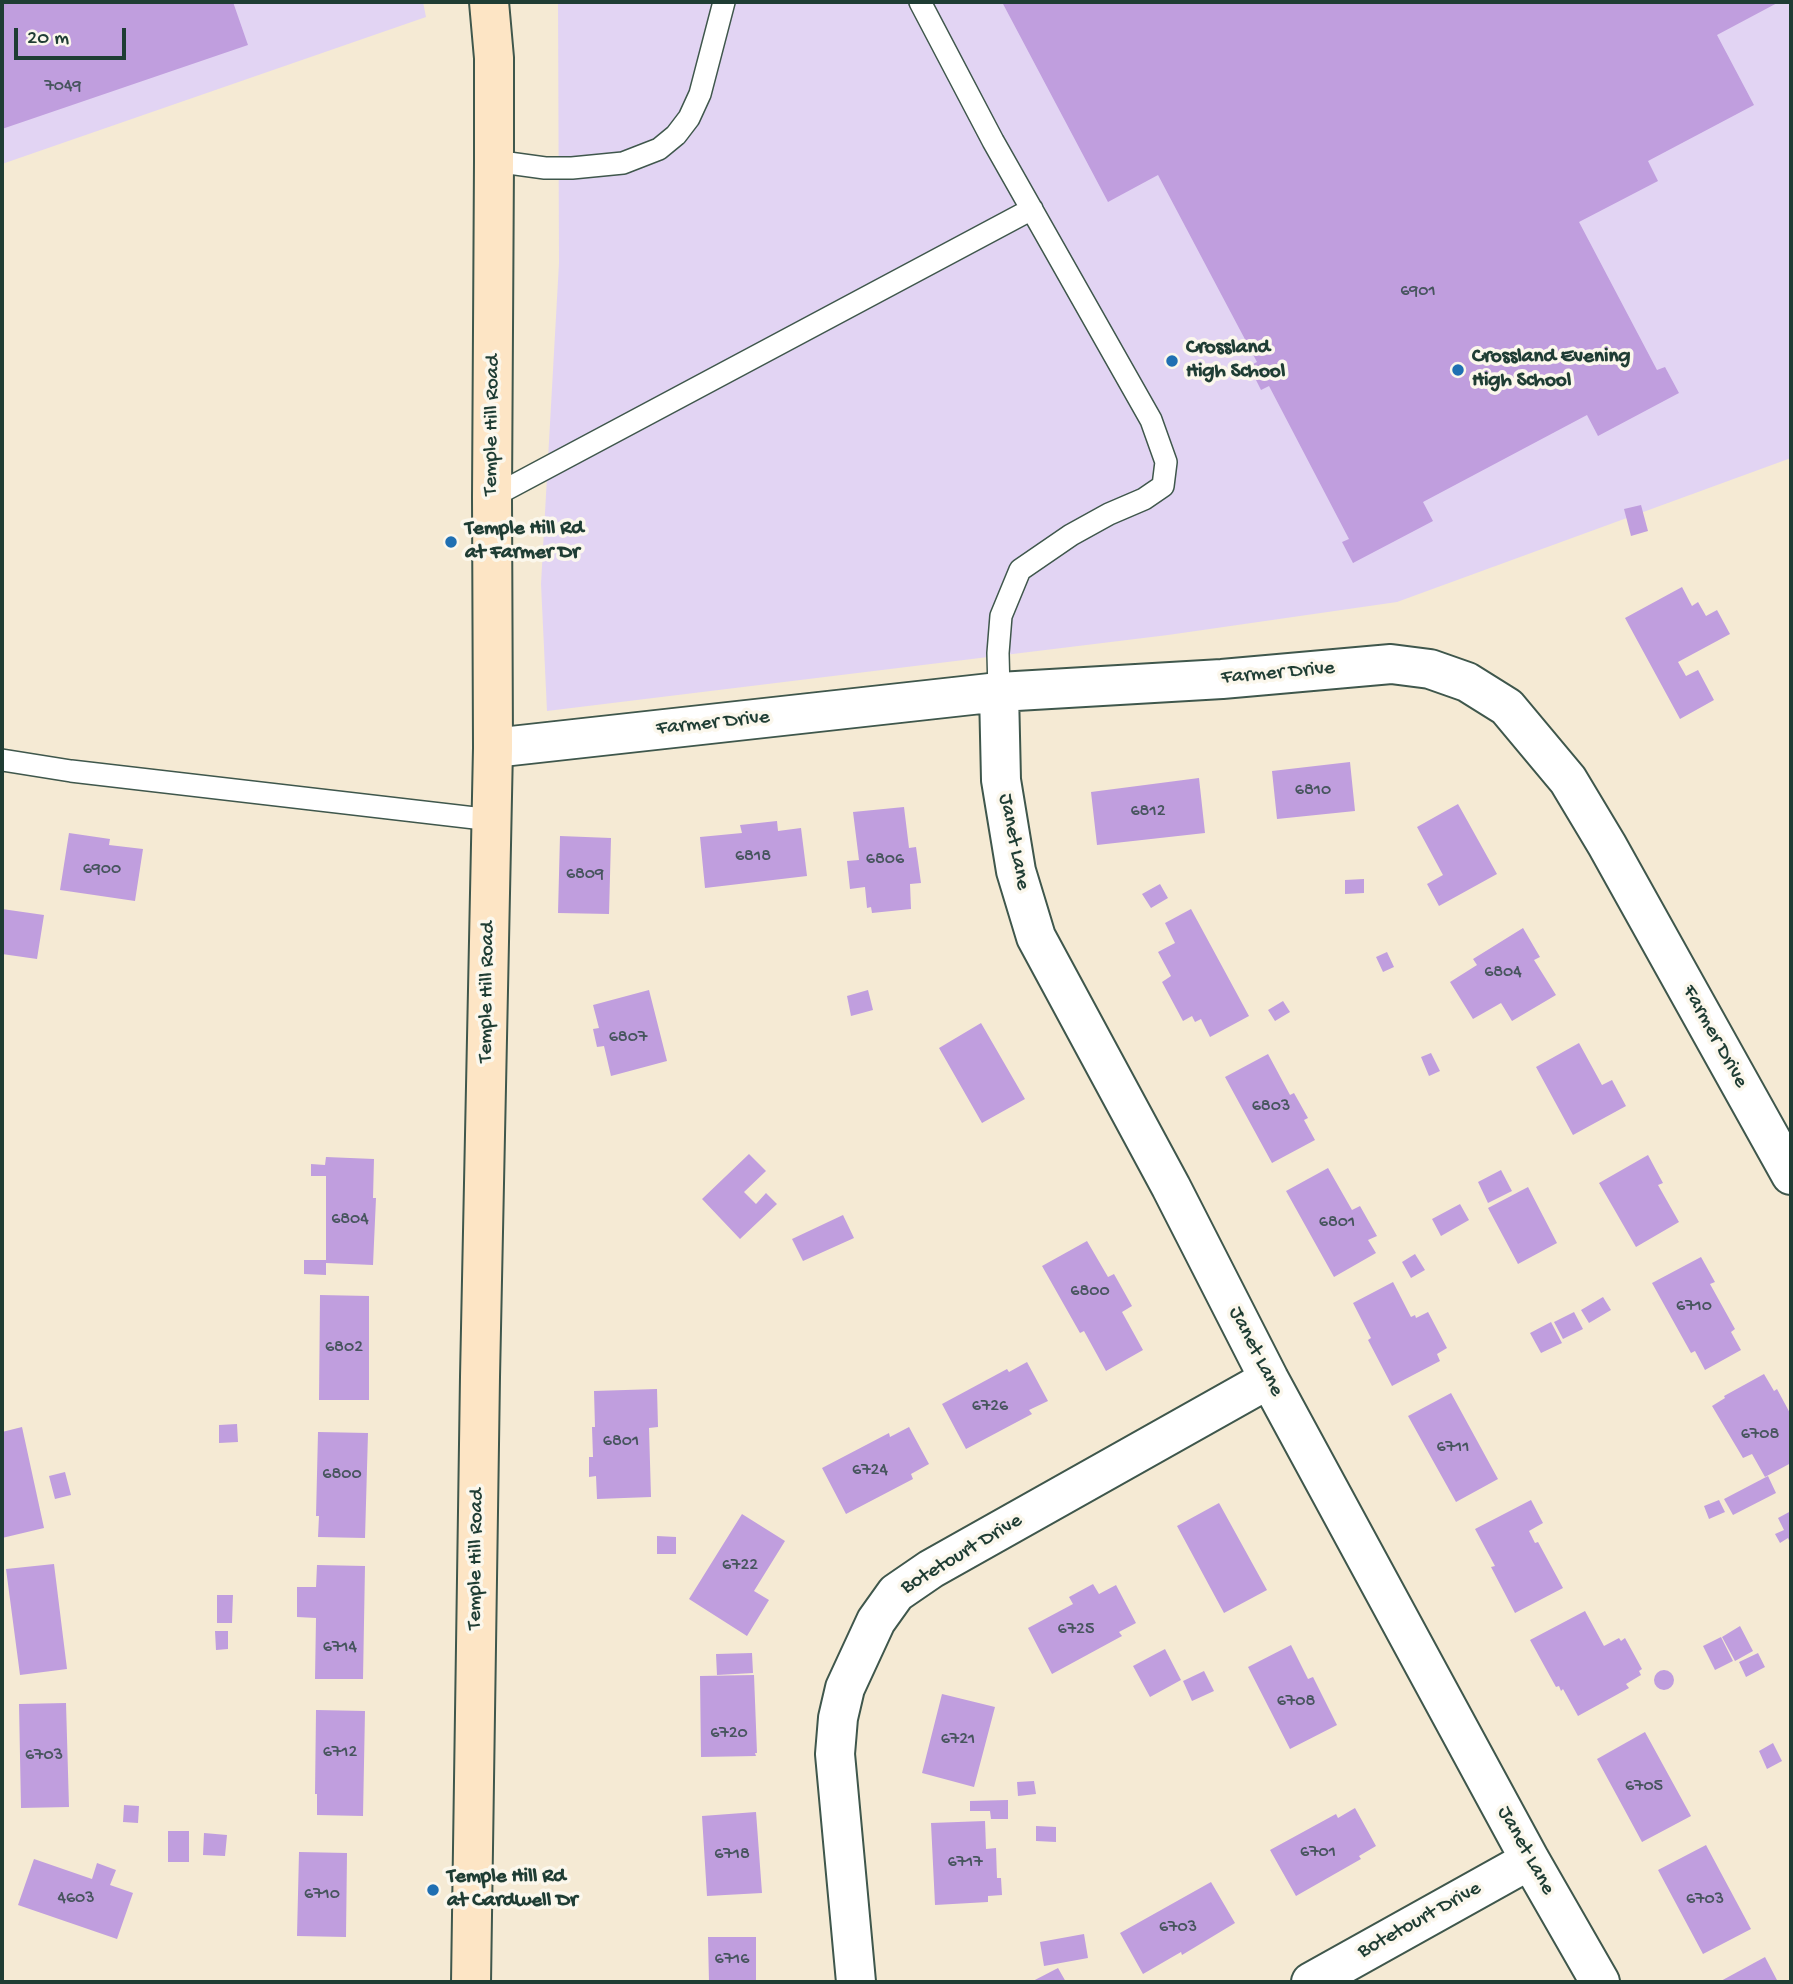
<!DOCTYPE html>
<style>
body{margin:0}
#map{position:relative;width:1793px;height:1984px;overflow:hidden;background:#f5ead4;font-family:"Gochi Hand",sans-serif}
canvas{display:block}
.frame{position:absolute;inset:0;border:4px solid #1f3d34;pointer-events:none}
.scale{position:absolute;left:14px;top:28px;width:112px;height:32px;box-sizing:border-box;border:4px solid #1f3d34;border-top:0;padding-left:9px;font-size:21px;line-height:24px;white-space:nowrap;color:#1f3d34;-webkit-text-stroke:5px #fbf7ec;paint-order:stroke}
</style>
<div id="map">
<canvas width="1793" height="1984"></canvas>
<div class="frame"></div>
<div class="scale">20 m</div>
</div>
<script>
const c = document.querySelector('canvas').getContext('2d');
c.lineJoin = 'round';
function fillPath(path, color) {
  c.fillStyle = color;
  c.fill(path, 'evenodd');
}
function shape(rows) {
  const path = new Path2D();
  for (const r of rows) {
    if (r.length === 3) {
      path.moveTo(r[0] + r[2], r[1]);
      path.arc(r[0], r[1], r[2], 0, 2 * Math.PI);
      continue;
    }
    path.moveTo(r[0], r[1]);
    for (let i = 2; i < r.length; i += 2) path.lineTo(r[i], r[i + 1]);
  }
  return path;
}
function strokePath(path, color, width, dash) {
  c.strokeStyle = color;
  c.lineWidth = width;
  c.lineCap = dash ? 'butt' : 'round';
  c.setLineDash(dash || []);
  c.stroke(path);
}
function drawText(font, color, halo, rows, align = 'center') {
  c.font = font + ' "Gochi Hand",sans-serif';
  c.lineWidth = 7;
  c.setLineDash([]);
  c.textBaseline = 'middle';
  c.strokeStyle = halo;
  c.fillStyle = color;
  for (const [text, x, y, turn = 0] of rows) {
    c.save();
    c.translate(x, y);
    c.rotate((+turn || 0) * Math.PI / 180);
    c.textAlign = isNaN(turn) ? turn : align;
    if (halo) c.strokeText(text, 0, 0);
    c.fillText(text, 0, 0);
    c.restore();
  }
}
fillPath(shape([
 [2,2,423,2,426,17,2,164],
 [558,2,1791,2,1791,458,1397,602,1168,635,547,711,541,584,559,263]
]), '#e2d4f3');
fillPath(shape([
 [2,2,233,2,248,45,2,129],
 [1002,2,1779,2,1717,35,1754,105,1648,161,1658,181,1579,222,1657,370,1665,367,1679,393,1598,436,1587,415,1423,502,1433,521,1353,563,1342,542,1349,539,1269,386,1261,390,1249,366,1257,362,1158,175,1108,202],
 [1641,505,1648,531,1631,536,1624,509],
 [1682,587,1692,606,1698,602,1706,616,1717,610,1730,634,1678,662,1686,676,1698,670,1714,700,1680,719,1625,618],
 [1350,762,1355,811,1277,819,1272,771],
 [1199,778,1205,833,1097,845,1091,792],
 [1458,804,1497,874,1439,906,1427,884,1443,875,1417,827],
 [904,807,909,848,916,847,921,883,910,884,911,909,872,913,871,907,867,908,865,887,850,889,847,861,859,860,853,812],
 [777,821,778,831,801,828,807,876,705,888,700,837,742,833,740,825],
 [69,833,110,839,109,845,143,849,135,901,60,890],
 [560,836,611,838,609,914,558,913],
 [1364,879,1364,893,1345,894,1345,880],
 [1160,884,1168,898,1151,908,1142,894],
 [2,909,44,915,37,959,2,954],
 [1191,909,1249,1016,1210,1037,1201,1019,1195,1022,1192,1016,1183,1021,1162,982,1171,976,1158,952,1175,943,1165,923],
 [1523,928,1540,957,1534,960,1556,995,1512,1021,1501,1003,1473,1019,1450,982,1477,965,1473,959],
 [1387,952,1394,967,1383,972,1376,957],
 [649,990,667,1061,611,1076,604,1046,597,1047,593,1029,599,1028,593,1005],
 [868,990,873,1010,851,1016,847,996],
 [1283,1001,1290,1012,1275,1021,1268,1010],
 [981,1023,1025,1099,982,1123,939,1048],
 [1579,1043,1602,1085,1612,1080,1626,1106,1573,1135,1536,1067],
 [1431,1053,1440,1071,1429,1076,1421,1057],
 [1268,1054,1290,1095,1294,1093,1308,1118,1304,1120,1315,1140,1272,1163,1225,1077],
 [749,1154,766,1171,744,1192,756,1204,766,1193,777,1204,740,1239,702,1199],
 [1648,1155,1663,1183,1658,1185,1679,1222,1636,1247,1599,1183],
 [326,1157,374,1159,373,1198,376,1198,373,1265,326,1263,326,1275,304,1274,304,1260,326,1260,326,1176,311,1176,311,1164,325,1165],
 [1328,1168,1352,1210,1360,1206,1377,1236,1368,1240,1376,1253,1334,1277,1286,1191],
 [1501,1170,1512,1191,1488,1203,1478,1182],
 [1528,1187,1557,1243,1518,1264,1488,1208],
 [1460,1204,1469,1220,1441,1236,1432,1219],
 [843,1215,854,1238,803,1261,792,1239],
 [1087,1241,1108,1277,1114,1274,1132,1306,1122,1312,1143,1350,1106,1371,1084,1331,1080,1333,1042,1266],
 [1415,1254,1425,1270,1411,1278,1402,1262],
 [1701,1257,1715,1282,1710,1284,1735,1329,1731,1332,1741,1350,1705,1370,1695,1351,1691,1353,1652,1283],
 [1393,1282,1411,1317,1415,1315,1416,1318,1428,1312,1447,1348,1437,1354,1440,1361,1392,1386,1368,1340,1371,1338,1353,1303],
 [320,1295,369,1296,369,1400,319,1400],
 [1603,1297,1611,1310,1589,1323,1581,1310],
 [1574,1312,1583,1329,1563,1339,1554,1322],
 [1551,1322,1562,1343,1541,1353,1530,1333],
 [1027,1362,1048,1401,1029,1410,1032,1414,966,1449,942,1404,1007,1369,1009,1372],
 [1764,1374,1774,1391,1777,1389,1791,1415,1791,1463,1765,1477,1752,1454,1743,1458,1712,1406,1725,1398,1724,1396],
 [657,1389,658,1427,649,1428,651,1497,597,1499,596,1476,589,1477,589,1457,593,1457,592,1427,595,1427,594,1391],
 [1451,1393,1498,1479,1456,1502,1408,1416],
 [237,1424,238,1442,219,1443,219,1425],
 [22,1427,44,1528,2,1538,2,1432],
 [909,1427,929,1464,911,1474,913,1479,846,1514,822,1468,889,1433,890,1437],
 [318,1432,368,1433,365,1538,318,1537,319,1516,316,1516],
 [65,1472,71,1495,55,1499,49,1476],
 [1768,1476,1776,1493,1733,1515,1724,1499],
 [1531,1500,1543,1523,1529,1531,1535,1543,1538,1542,1563,1588,1515,1613,1491,1567,1495,1566,1475,1529],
 [1719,1500,1725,1512,1709,1519,1704,1506],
 [1219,1503,1267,1590,1224,1613,1177,1526],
 [1791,1511,1791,1545,1788,1538,1780,1543,1775,1534,1784,1530,1778,1518],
 [742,1514,785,1541,754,1591,769,1600,747,1636,689,1599],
 [657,1536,676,1537,676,1554,657,1554],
 [54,1564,67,1669,20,1675,6,1569],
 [317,1565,365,1566,363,1679,315,1679,316,1618,297,1617,297,1587,316,1587],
 [1093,1584,1099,1594,1116,1585,1136,1623,1119,1632,1122,1636,1052,1674,1028,1628,1073,1604,1069,1597],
 [217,1595,233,1595,232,1623,217,1623],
 [1585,1611,1604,1646,1619,1638,1621,1641,1625,1638,1642,1669,1639,1671,1641,1675,1626,1684,1629,1688,1578,1716,1563,1689,1561,1691,1559,1686,1556,1687,1530,1640],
 [1740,1626,1753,1651,1735,1661,1722,1637],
 [215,1631,228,1631,228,1649,216,1650],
 [1721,1637,1733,1661,1715,1670,1703,1646],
 [1291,1645,1308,1679,1313,1677,1337,1725,1290,1749,1248,1667],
 [1165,1649,1181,1680,1150,1697,1133,1666],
 [752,1653,753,1673,717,1675,716,1654],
 [1758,1653,1765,1667,1746,1677,1739,1662],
 [1664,1680,10],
 [1204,1671,1214,1691,1192,1701,1183,1681],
 [754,1675,757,1753,755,1753,756,1756,701,1757,700,1676],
 [942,1694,995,1707,974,1787,922,1773],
 [66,1703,69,1807,21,1808,19,1704],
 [316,1710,365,1711,363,1816,317,1815,317,1794,315,1794],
 [1645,1732,1691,1816,1642,1842,1597,1759],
 [1773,1743,1782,1761,1767,1769,1759,1751],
 [1034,1781,1036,1794,1018,1796,1017,1782],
 [1008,1800,1008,1819,991,1819,990,1811,970,1811,970,1801],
 [124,1805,139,1806,138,1823,123,1822],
 [1355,1808,1376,1846,1359,1856,1361,1859,1296,1896,1270,1850,1336,1814,1338,1818],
 [756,1812,762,1893,707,1896,702,1816],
 [985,1821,986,1849,996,1848,997,1878,1001,1878,1002,1895,988,1896,988,1902,935,1905,931,1823],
 [1036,1826,1056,1827,1056,1842,1036,1841],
 [168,1831,189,1831,189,1862,168,1862],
 [204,1833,227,1835,225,1856,203,1855],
 [1706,1845,1751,1929,1703,1954,1658,1870],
 [299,1852,347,1853,346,1937,297,1936],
 [34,1859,92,1879,97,1863,116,1870,110,1885,133,1893,117,1939,18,1905],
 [1211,1882,1235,1923,1182,1955,1181,1952,1143,1974,1120,1933],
 [1084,1934,1088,1958,1044,1966,1040,1942],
 [708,1937,756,1937,756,1982,709,1982],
 [1765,1957,1778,1982,1719,1982],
 [1058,1968,1066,1982,1031,1982]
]), '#c09ede');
const service = shape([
 [920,2,993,141,1151,420,1166,462,1163,486,1144,499,1109,514,1071,535,1020,570,1001,616,998,653,999,692],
 [494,161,545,168,572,168,623,163,659,149,676,135,689,118,700,94,724,2],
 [492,497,1032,209],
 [2,760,71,771,492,820]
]);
const minor = shape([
 [999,692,1001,780,1016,871,1036,937,1171,1187,1269,1379,1530,1860,1600,1982],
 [493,748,999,692,1222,679,1391,664,1430,669,1467,682,1507,707,1568,780,1607,845,1791,1175],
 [856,1982,835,1754,838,1718,845,1688,876,1621,896,1593,931,1569,1269,1379],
 [1311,1982,1530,1860]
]);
const secondary = shape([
 [471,1982,480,1377,493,748,492,497,494,161,494,58,489,2]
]);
strokePath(service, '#3f574c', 24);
strokePath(minor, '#3f574c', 42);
strokePath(secondary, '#3f574c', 42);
strokePath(service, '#fff', 21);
strokePath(minor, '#fff', 38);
strokePath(secondary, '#fde5c5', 38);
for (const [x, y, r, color] of [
 [1172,361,7,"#1f6fb2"],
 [1458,370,7,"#1f6fb2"],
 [451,542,7,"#1f6fb2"],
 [433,1890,7,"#1f6fb2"]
]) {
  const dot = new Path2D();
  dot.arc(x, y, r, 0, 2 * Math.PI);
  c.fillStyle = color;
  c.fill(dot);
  strokePath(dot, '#fbf7ec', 2.5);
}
drawText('18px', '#47555e', null, [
 ["7049",63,87],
 ["6901",1418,292],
 ["6810",1313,791],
 ["6812",1148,812],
 ["6818",753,857],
 ["6806",885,860],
 ["6900",102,870],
 ["6809",585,875],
 ["6804",1503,973],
 ["6807",628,1038],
 ["6803",1271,1107],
 ["6804",350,1220],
 ["6801",1337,1223],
 ["6800",1090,1292],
 ["6710",1694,1307],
 ["6802",344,1348],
 ["6726",990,1407],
 ["6708",1760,1435],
 ["6801",621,1442],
 ["6711",1453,1448],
 ["6724",870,1471],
 ["6800",342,1475],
 ["6722",740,1566],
 ["6725",1076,1630],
 ["6714",340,1648],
 ["6708",1296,1702],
 ["6720",729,1734],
 ["6721",958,1740],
 ["6712",340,1753],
 ["6703",44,1756],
 ["6705",1644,1787],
 ["6701",1318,1853],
 ["6718",732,1855],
 ["6717",965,1863],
 ["6710",322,1895],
 ["4603",76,1899],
 ["6703",1705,1900],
 ["6703",1178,1928],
 ["6716",732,1960]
]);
drawText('bold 21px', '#1f3d34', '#fbf7ec', [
 ["Crossland",1186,349],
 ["High School",1186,373],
 ["Crossland Evening",1472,358],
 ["High School",1472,382],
 ["Temple Hill Rd",465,530],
 ["at Farmer Dr",465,554],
 ["Temple Hill Rd",447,1878],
 ["at Cardwell Dr",447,1902]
], 'left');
drawText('21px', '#1f3d34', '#fbf7ec', [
 ["Temple Hill Road",493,425,-89],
 ["Farmer Drive",1278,674,-5],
 ["Farmer Drive",713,724,-6],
 ["Janet Lane",1013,842,79],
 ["Temple Hill Road",488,992,-89],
 ["Farmer Drive",1714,1037,61],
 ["Janet Lane",1255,1352,63],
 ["Botetourt Drive",962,1555,-31],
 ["Temple Hill Road",477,1559,-89],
 ["Janet Lane",1525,1851,61],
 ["Botetourt Drive",1420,1921,-29]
]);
</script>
